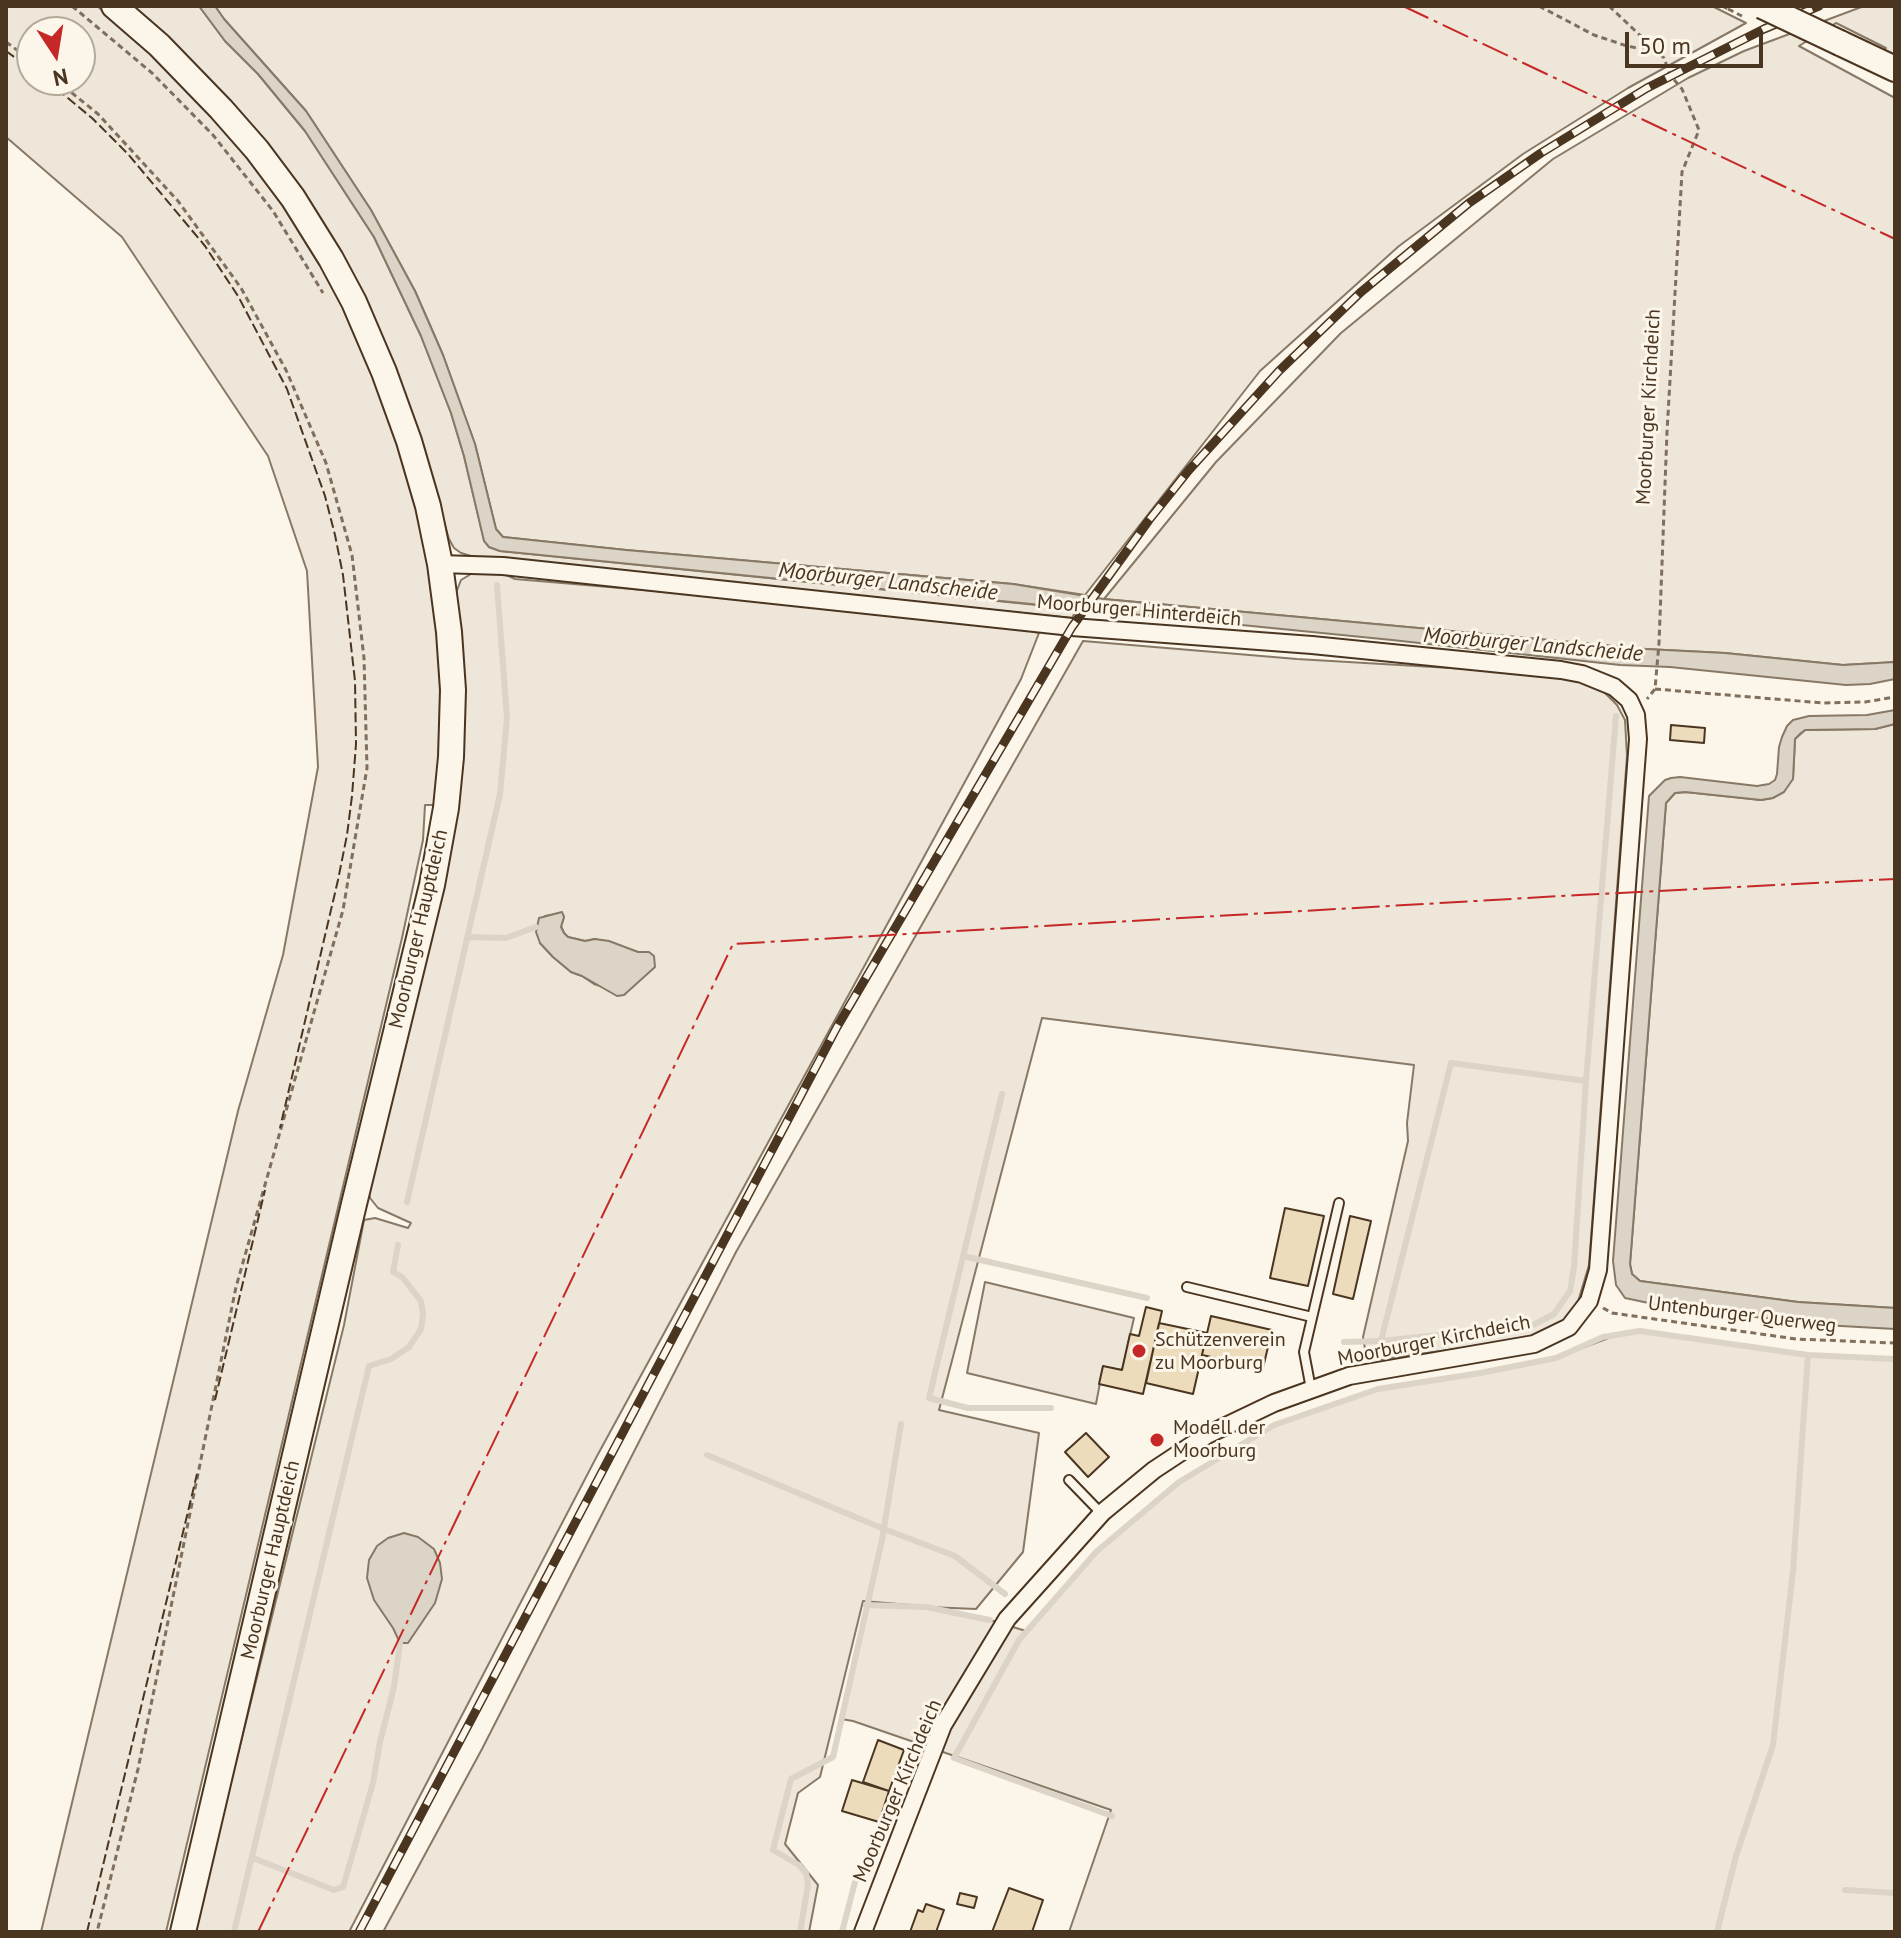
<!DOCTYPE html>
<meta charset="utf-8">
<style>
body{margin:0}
#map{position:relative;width:1901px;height:1938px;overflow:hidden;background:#fbf6e9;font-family:"PT Sans",sans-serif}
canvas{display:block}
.frame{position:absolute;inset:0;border:8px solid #4a3520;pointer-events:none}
.north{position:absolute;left:16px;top:16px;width:80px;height:80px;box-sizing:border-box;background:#fbf6e9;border:2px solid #b4a999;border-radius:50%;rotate:168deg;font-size:22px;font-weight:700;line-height:32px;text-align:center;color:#4a3520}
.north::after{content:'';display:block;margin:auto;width:28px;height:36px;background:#c62828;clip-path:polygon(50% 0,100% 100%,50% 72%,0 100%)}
.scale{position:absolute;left:1625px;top:32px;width:138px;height:36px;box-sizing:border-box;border:4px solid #4a3520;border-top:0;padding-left:10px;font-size:24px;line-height:28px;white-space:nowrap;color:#4a3520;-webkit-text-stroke:6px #fbf6e9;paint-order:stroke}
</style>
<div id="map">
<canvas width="1901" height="1938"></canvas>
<div class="frame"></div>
<div class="north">N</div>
<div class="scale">50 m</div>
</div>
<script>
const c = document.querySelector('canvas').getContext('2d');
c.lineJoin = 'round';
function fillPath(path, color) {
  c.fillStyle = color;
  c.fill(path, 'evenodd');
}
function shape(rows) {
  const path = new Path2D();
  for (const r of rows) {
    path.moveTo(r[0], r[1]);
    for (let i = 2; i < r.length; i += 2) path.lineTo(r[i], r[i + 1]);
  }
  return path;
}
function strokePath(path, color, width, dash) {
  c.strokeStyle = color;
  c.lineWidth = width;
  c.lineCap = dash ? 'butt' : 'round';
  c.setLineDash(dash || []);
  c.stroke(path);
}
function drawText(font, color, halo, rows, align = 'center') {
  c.font = font + ' "PT Sans",sans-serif';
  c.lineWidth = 6;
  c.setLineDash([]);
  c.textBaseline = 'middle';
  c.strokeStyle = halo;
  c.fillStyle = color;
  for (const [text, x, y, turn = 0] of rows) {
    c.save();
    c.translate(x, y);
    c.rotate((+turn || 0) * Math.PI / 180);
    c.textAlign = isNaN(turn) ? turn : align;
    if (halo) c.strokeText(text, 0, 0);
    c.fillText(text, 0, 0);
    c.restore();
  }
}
const green = shape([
 [6,6,97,6,156,55,259,168,321,263,353,320,417,497,439,619,443,740,436,805,425,805,423,840,402,938,166,1932,41,1932,238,1111,283,955,318,767,307,571,268,456,122,237,6,137,6,6],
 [32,32,80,32,80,80,32,80,32,32],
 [130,6,199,6,225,41,258,74,305,131,374,237,421,336,451,413,464,456,484,540,489,547,500,551,1077,609,1072,618,506,561,471,556,461,553,454,548,449,539,420,438,371,314,130,6],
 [215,6,1712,6,1746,23,1628,88,1523,154,1399,246,1260,371,1085,595,1013,584,626,550,503,537,496,529,475,444,443,355,415,291,371,210,306,111,224,19,215,6],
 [1864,6,1895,6,1895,56,1884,51,1886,48,1836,23,1799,46,1895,98,1895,662,1843,665,1725,653,1646,649,1104,599,1216,462,1341,333,1553,159,1688,78,1744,51,1864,6],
 [483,571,502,573,515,579,983,619,1039,633,1021,679,597,1456,349,1932,194,1932,344,1325,364,1220,375,1218,408,1228,411,1223,378,1208,370,1198,369,1194,455,824,463,757,465,700,456,593,461,580,471,574,483,571],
 [562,913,564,917,561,926,564,933,568,937,585,941,595,939,638,952,634,984,625,994,594,984,582,976,571,972,553,957,540,943,545,916,562,913],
 [1083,641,1297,659,1553,674,1588,681,1601,689,1617,705,1625,720,1627,756,1589,1265,1577,1305,1564,1320,1550,1329,1525,1339,1377,1360,1365,1349,1363,1337,1408,1141,1407,1123,1414,1065,1042,1018,939,1410,1039,1433,1023,1552,976,1609,928,1607,990,1620,1026,1631,1096,1552,1179,1482,1274,1425,1378,1389,1480,1373,1556,1358,1619,1334,1640,1331,1808,1355,1895,1359,1895,1932,1069,1932,1111,1810,853,1721,841,1719,866,1607,922,1606,863,1601,820,1777,798,1793,785,1844,818,1885,809,1932,383,1932,482,1749,736,1252,1083,641],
 [1895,724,1895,1308,1798,1302,1640,1281,1632,1274,1630,1264,1666,803,1675,793,1686,792,1761,800,1773,798,1793,779,1795,739,1805,730,1875,729,1895,724],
 [985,1282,1134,1318,1122,1370,1103,1367,1096,1404,967,1373,985,1282]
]);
fillPath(green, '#ede6d9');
strokePath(green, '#887966', 2);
const water = shape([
 [199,6,215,6,224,19,306,111,371,210,415,291,443,355,475,444,496,529,503,537,626,550,1013,584,1104,599,1646,649,1725,653,1843,665,1895,662,1895,679,1870,684,1846,685,1670,667,1620,665,1392,640,500,551,489,547,484,541,464,456,451,413,421,336,374,237,305,131,258,74,225,41,199,6],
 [1895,710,1895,724,1875,729,1805,730,1801,733,1795,739,1793,779,1784,792,1773,798,1761,800,1685,792,1675,793,1666,803,1630,1264,1632,1274,1640,1281,1798,1302,1895,1308,1895,1329,1823,1325,1812,1327,1806,1323,1663,1306,1625,1298,1616,1285,1613,1261,1649,796,1665,780,1671,778,1680,777,1757,786,1769,784,1775,780,1777,774,1779,747,1782,737,1787,726,1793,720,1809,716,1867,715,1895,710],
 [562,912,564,917,561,927,564,933,568,937,585,941,595,939,609,941,638,952,649,952,654,956,655,967,624,995,617,996,582,976,571,972,553,957,540,943,536,932,539,918,562,912],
 [404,1533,418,1537,434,1549,440,1563,442,1579,435,1603,408,1643,400,1643,393,1628,374,1600,367,1578,369,1560,377,1546,388,1538,404,1533]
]);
fillPath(water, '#dcd4c6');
strokePath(water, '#887966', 2);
strokePath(shape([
 [468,937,506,938,536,927],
 [1586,1081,1451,1063,1381,1341,1533,1325,1554,1314,1570,1291,1574,1267,1586,1081,1616,716],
 [1002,1094,929,1398,968,1408,1051,1408],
 [407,1202,500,794,507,718,497,585],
 [963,1256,1147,1298],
 [1344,1342,1381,1341],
 [707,1455,884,1529,955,1556,1005,1594],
 [866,1605,926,1607,990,1620],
 [1112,1816,954,1758,1019,1640,1096,1552,1179,1482,1274,1425,1378,1389,1480,1373,1556,1358,1603,1337,1640,1331,1808,1355],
 [253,1858,334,1890,343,1887,373,1783,380,1742,394,1687,400,1643],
 [1845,1890,1895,1893],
 [234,1932,369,1366,391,1359,409,1347,421,1329,423,1314,421,1301,402,1277,393,1272,398,1245],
 [800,1932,808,1885,806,1873,799,1865,773,1850,791,1779,833,1757,882,1540,901,1424],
 [842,1932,855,1882],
 [1717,1932,1736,1856,1773,1745,1793,1571,1808,1355,1895,1359]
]), '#dcd4c6', 6);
const building = shape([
 [1671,725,1705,728,1704,743,1670,740,1671,725],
 [1285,1208,1324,1216,1308,1286,1270,1278,1285,1208],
 [1350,1216,1371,1221,1353,1299,1333,1294,1350,1216],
 [1146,1307,1162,1311,1143,1394,1099,1384,1103,1366,1122,1370,1130,1334,1139,1336,1146,1307],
 [1211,1316,1272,1330,1263,1368,1202,1355,1211,1316],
 [1159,1323,1207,1333,1193,1394,1146,1383,1159,1323],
 [1086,1433,1109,1457,1088,1477,1065,1452,1086,1433],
 [878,1740,904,1750,889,1791,863,1782,878,1740],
 [852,1780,889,1791,879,1822,842,1811,852,1780],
 [1009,1888,1043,1900,1032,1932,992,1932,1009,1888],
 [960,1893,977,1897,974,1908,957,1904,960,1893],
 [926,1904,944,1910,936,1932,910,1932,918,1910,923,1912,926,1904]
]);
fillPath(building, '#ecdcbc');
strokePath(building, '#4a3520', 2);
const lane = shape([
 [1187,1287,1312,1317],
 [1311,1389,1304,1352,1339,1203],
 [1069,1480,1101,1513]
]);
const street = shape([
 [440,564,503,566,1072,627,1312,645,1561,670,1582,674,1614,687,1629,700,1636,715,1638,739,1598,1270,1589,1301,1569,1327,1534,1344,1349,1376,1274,1403,1207,1435,1154,1470,1103,1512,1007,1619,943,1725,863,1932]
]);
const secondary = shape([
 [114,6,159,45,221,109,257,150,293,198,331,259,354,302,384,372,409,441,428,506,440,564,449,632,453,690,451,757,446,808,432,885,354,1204,183,1932],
 [1840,43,1895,69]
]);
strokePath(lane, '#4a3520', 12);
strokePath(street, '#4a3520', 20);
strokePath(secondary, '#4a3520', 28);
strokePath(shape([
 [72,6,152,73,213,135,273,211,323,293],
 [1539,6,1594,35,1624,45,1657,53],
 [1609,6,1664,58,1670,75,1682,89,1699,130,1682,172,1667,432,1659,643,1655,689,1647,699],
 [1722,6,1728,9],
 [6,42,32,61],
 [56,80,98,114,178,201,241,288,286,370,326,463,352,555,364,658,367,768,343,910,236,1287,138,1769,97,1932],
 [1655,689,1823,703,1865,702,1895,697],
 [1603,1308,1612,1313,1796,1339,1895,1343]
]), '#7f6f5c', 3, [6, 4]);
strokePath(lane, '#fbf6e9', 8);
strokePath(street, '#fbf6e9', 16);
strokePath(secondary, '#fbf6e9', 24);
const rail = shape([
 [359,1932,837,1027,1072,627,1149,520,1189,470,1279,371,1361,292,1469,203,1541,153,1647,88,1764,29,1819,6]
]);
strokePath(rail, '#4a3520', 9);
strokePath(rail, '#fbf6e9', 6, [18]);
const secondaryBridge = shape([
 [1762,6,1840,43]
]);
strokePath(secondaryBridge, '#4a3520', 28, []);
strokePath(shape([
 [1728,9,1742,16]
]), '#7f6f5c', 3, [6, 4]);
strokePath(secondaryBridge, '#fbf6e9', 24);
strokePath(shape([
 [6,51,32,70],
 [46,80,92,118,128,154,205,246,238,296,287,389,325,496,335,535,343,575,355,681,356,744,352,796,347,835,338,880,280,1128],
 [215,1400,265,1190],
 [87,1932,197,1474]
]), '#4a3520', 2, [10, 4]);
strokePath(shape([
 [1403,6,1895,239],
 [258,1932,733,944,1579,895,1895,879]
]), '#c62828', 2, [28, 6, 4, 6]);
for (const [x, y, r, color] of [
 [1139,1351,8,"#c62828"],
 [1157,1440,8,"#c62828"]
]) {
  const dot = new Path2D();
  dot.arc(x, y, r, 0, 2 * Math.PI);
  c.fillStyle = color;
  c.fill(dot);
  strokePath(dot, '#fbf6e9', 3);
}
drawText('20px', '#4a3520', '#fbf6e9', [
 ["Moorburger Kirchdeich",1649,407,-87],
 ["Moorburger Hinterdeich",1139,611,5],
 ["Moorburger Hauptdeich",419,929,-77],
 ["Untenburger Querweg",1742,1315,7],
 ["Moorburger Kirchdeich",1434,1341,-11],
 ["Moorburger Hauptdeich",271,1560,-77],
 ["Moorburger Kirchdeich",898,1791,-67]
]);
drawText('20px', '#4a3520', '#fbf6e9', [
 ["Schützenverein",1155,1340],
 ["zu Moorburg",1155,1363],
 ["Modell der",1173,1428],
 ["Moorburg",1173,1451]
], 'left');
drawText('italic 22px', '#4a3520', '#fbf6e9', [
 ["Moorburger Landscheide",888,582,6],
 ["Moorburger Landscheide",1533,645,5]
]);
</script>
